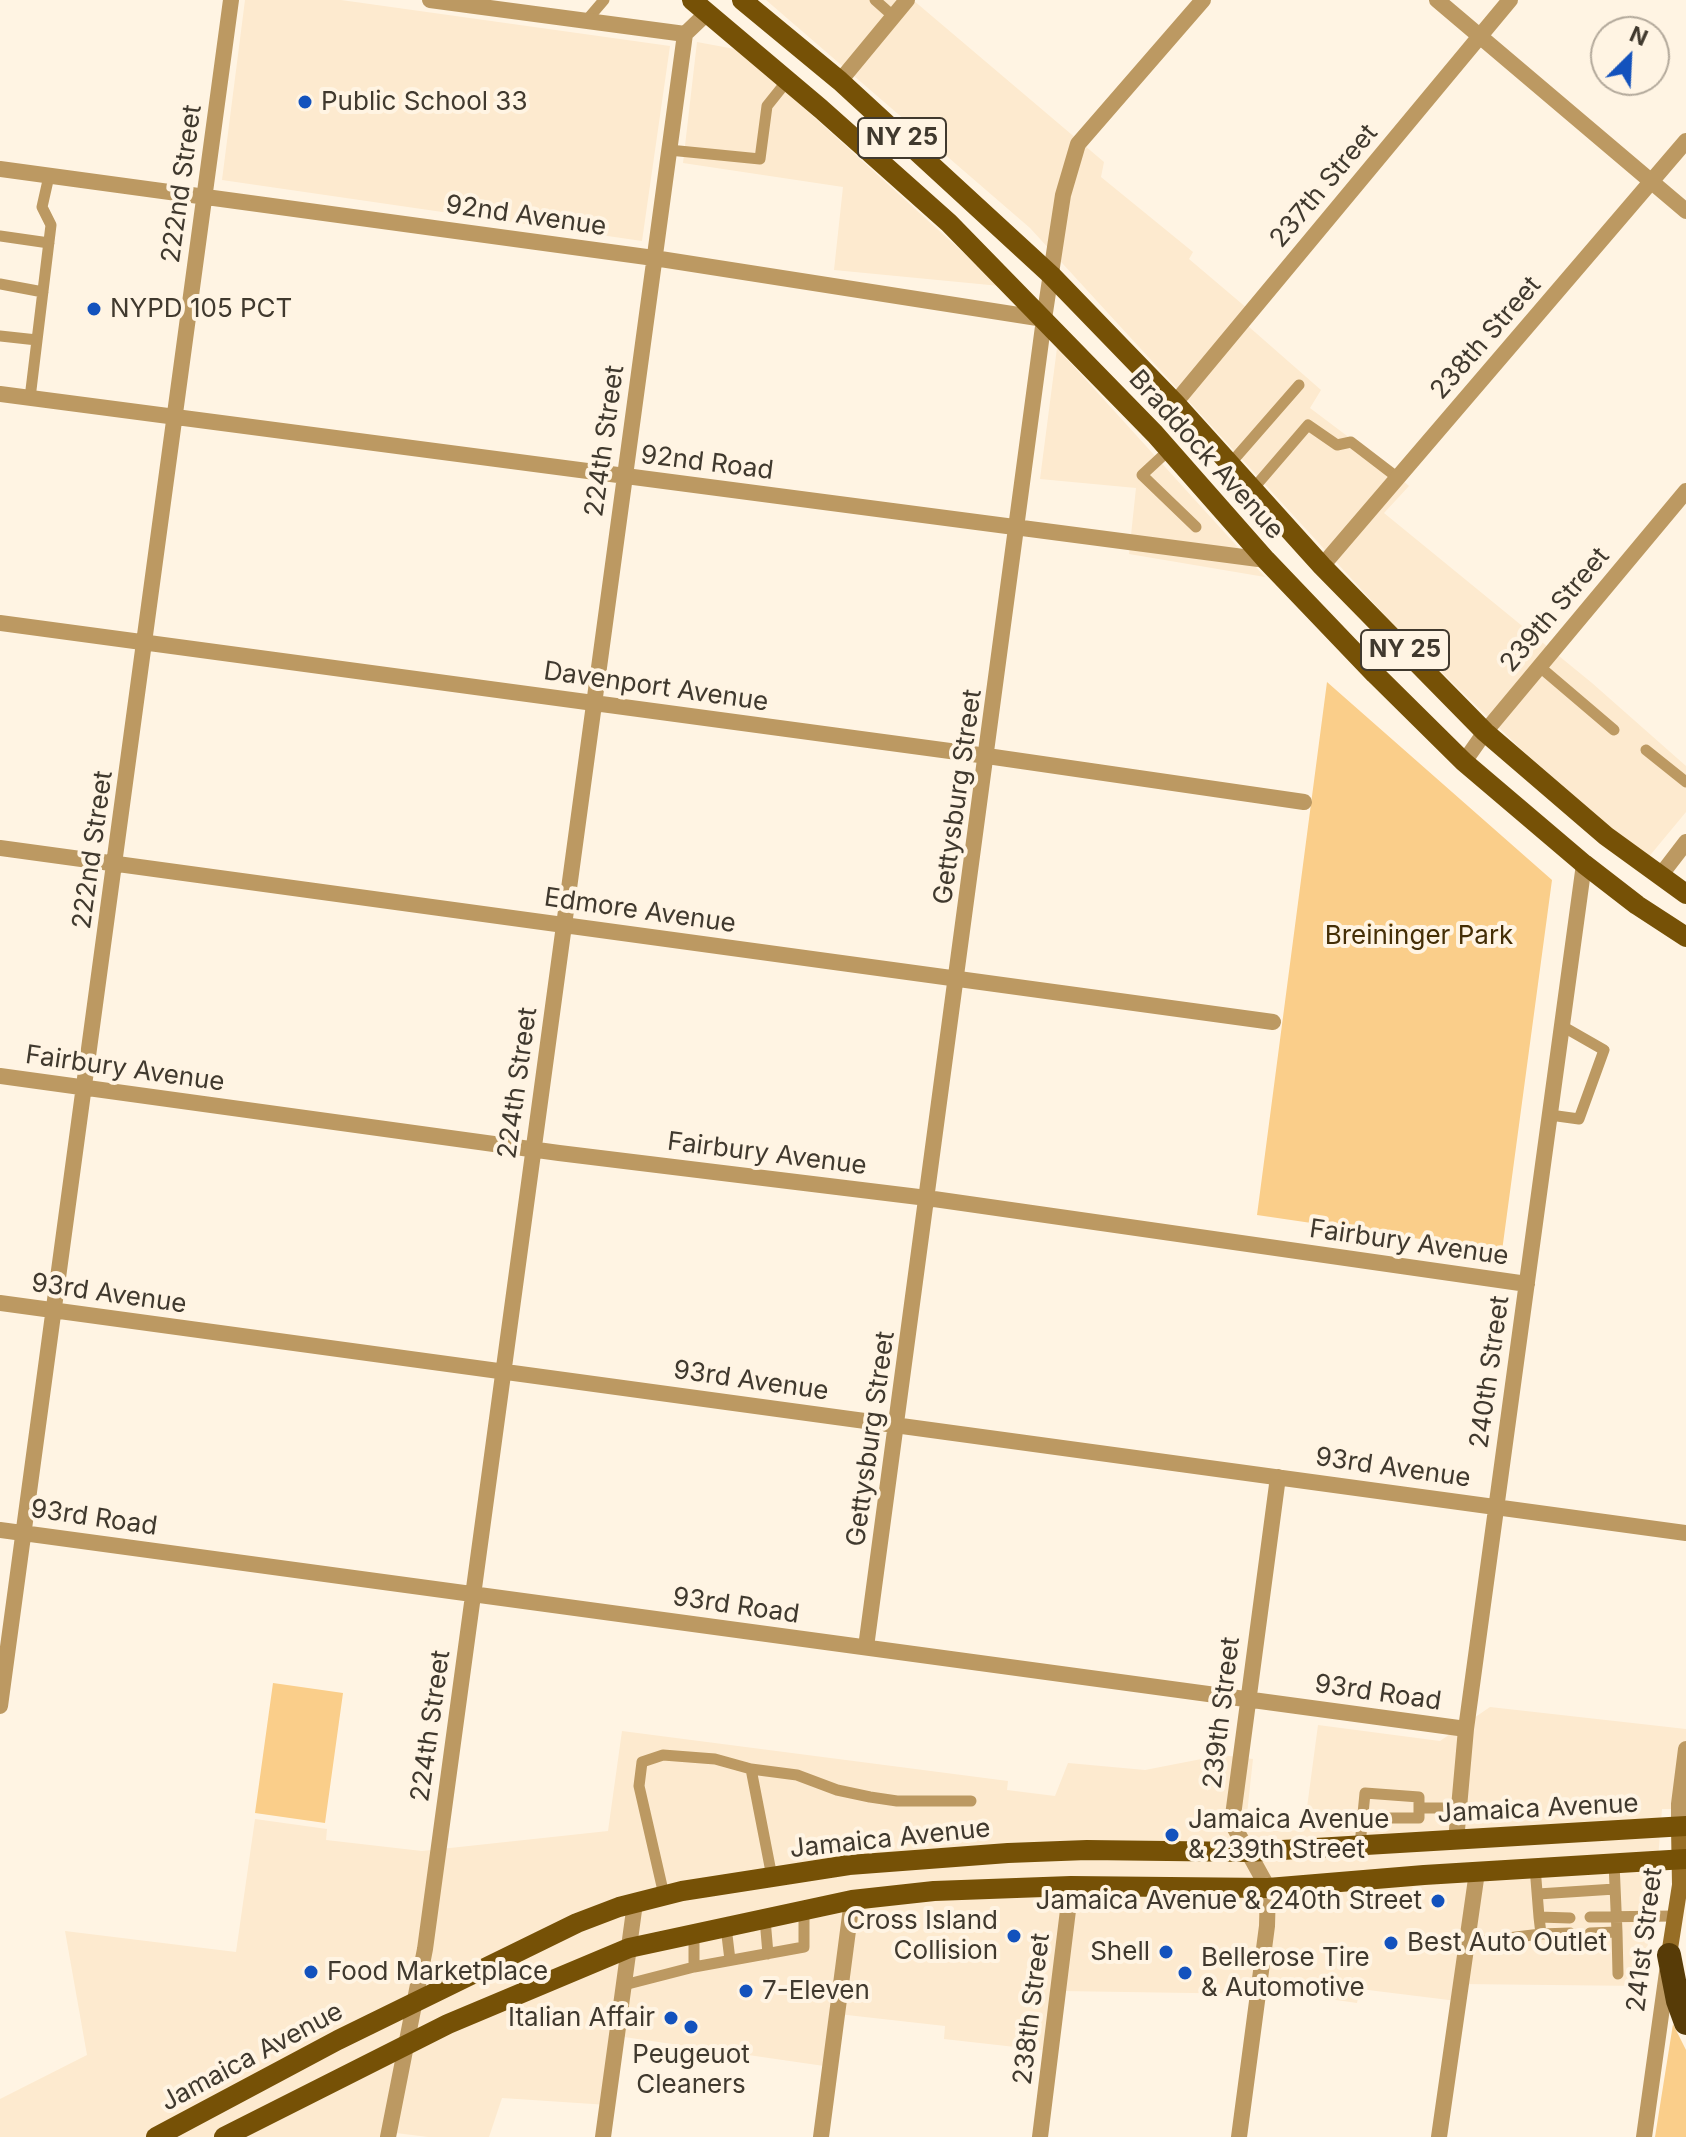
<!DOCTYPE html>
<style>
body{margin:0}
#map{position:relative;width:1686px;height:2137px;overflow:hidden;background:#fff4e3;font-family:Inter,sans-serif}
canvas{display:block}
.north{position:absolute;left:1590px;top:16px;width:80px;height:80px;box-sizing:border-box;background:#fff4e3;border:2px solid #b3a99b;border-radius:50%;rotate:24deg;font-size:22px;font-weight:700;line-height:32px;text-align:center;color:#40392e}
.north::after{content:'';display:block;margin:auto;width:28px;height:36px;background:#1352bd;clip-path:polygon(50% 0,100% 100%,50% 72%,0 100%)}
</style>
<div id="map">
<canvas width="1686" height="2137"></canvas>
<div class="north">N</div>
</div>
<script>
const c = document.querySelector('canvas').getContext('2d');
c.lineJoin = 'round';
function fillPath(path, color) {
  c.fillStyle = color;
  c.fill(path, 'evenodd');
}
function shape(rows) {
  const path = new Path2D();
  for (const r of rows) {
    path.moveTo(r[0], r[1]);
    for (let i = 2; i < r.length; i += 2) path.lineTo(r[i], r[i + 1]);
  }
  return path;
}
function strokePath(path, color, width, dash) {
  c.strokeStyle = color;
  c.lineWidth = width;
  c.lineCap = dash ? 'butt' : 'round';
  c.setLineDash(dash || []);
  c.stroke(path);
}
function drawText(font, color, halo, rows, align = 'center') {
  c.font = font + ' Inter,sans-serif';
  c.lineWidth = 8;
  c.setLineDash([]);
  c.textBaseline = 'middle';
  c.strokeStyle = halo;
  c.fillStyle = color;
  for (const [text, x, y, turn = 0] of rows) {
    c.save();
    c.translate(x, y);
    c.rotate((+turn || 0) * Math.PI / 180);
    c.textAlign = isNaN(turn) ? turn : align;
    if (halo) c.strokeText(text, 0, 0);
    c.fillText(text, 0, 0);
    c.restore();
  }
}
fillPath(shape([
 [245,0,341,0,670,46,642,241,222,180],
 [766,0,913,0,1104,162,1101,177,1193,252,1189,259,1248,309,1240,319,1321,390,1310,408,1383,463,1409,486,1384,513,1592,683,1686,766,1686,812,1647,859,1524,752,1403,635,1030,228],
 [697,42,740,50,1000,286,834,270,843,187,683,163],
 [1057,348,1265,577,1129,554,1136,488,1040,479],
 [1490,1707,1686,1729,1686,1809,1662,1809,1656,1884,1642,1986,1460,1984,1457,2001,1360,1989,1357,2003,1259,1989,1258,1994,1060,1991,1051,2051,944,2039,945,2026,838,2014,831,2067,617,2036,608,2105,502,2098,489,2137,428,2137,396,2133,395,2137,0,2137,0,2099,87,2055,65,1931,236,1952,255,1819,327,1829,326,1840,422,1851,608,1831,622,1731,1008,1781,1007,1790,1055,1796,1068,1763,1145,1770,1222,1755,1253,1759,1245,1832,1304,1830,1318,1725,1440,1741]
]), '#fdeacf');
fillPath(shape([
 [1327,682,1552,880,1502,1251,1257,1215],
 [273,1683,343,1693,325,1823,255,1813],
 [1673,2024,1686,2050,1686,2137,1655,2137]
]), '#face8a');
strokePath(shape([
 [875,0,893,16],
 [586,21,604,0],
 [669,150,760,159,767,106,787,81],
 [0,236,49,243],
 [0,284,43,292],
 [0,336,37,340],
 [30,398,51,225,42,207,49,176],
 [1169,450,1142,475,1196,527],
 [1230,464,1299,385],
 [1253,489,1308,425,1337,445,1351,442,1398,478],
 [1540,667,1614,730],
 [1646,750,1686,782],
 [1550,1115,1579,1119,1604,1050,1562,1026],
 [751,1769,797,1775,837,1790,870,1797,897,1801,971,1801],
 [1363,1818,1419,1818,1419,1808],
 [1360,1845,1365,1793,1419,1797,1419,1808,1459,1808],
 [1535,1867,1539,1917,1570,1918],
 [1538,1894,1615,1889],
 [664,1895,639,1786,642,1762,663,1755,715,1759,751,1769,772,1877],
 [1590,1917,1675,1916],
 [765,1919,768,1954],
 [726,1927,730,1960],
 [1617,1932,1618,1974],
 [1590,1933,1617,1932,1614,1863],
 [1541,1934,1570,1933],
 [1466,1943,1541,1934,1539,1917],
 [694,1967,804,1947,804,1911],
 [624,1985,694,1967,694,1933]
]), '#bc9962', 11);
strokePath(shape([
 [430,0,685,34],
 [1437,0,1686,211],
 [685,34,707,13],
 [840,81,907,0],
 [0,169,654,258,1044,319],
 [0,394,1266,560],
 [1175,403,1510,0],
 [1322,566,1686,141],
 [0,623,987,756,1304,802],
 [1464,762,1485,732,1686,491],
 [0,848,1273,1022],
 [1660,876,1686,842],
 [0,1076,559,1153,927,1198,1527,1284],
 [0,1303,1686,1533],
 [0,1530,1466,1729],
 [866,1647,1044,319,1063,195,1078,144,1203,0],
 [0,1706,231,0],
 [1679,1827,1679,1804,1686,1749],
 [1456,1841,1466,1729,1584,864],
 [388,2137,425,1949,685,34],
 [603,2137,635,1903],
 [821,2137,852,1900],
 [1040,2137,1071,1886],
 [1239,2137,1267,1926,1268,1888,1232,1823,1278,1477],
 [1439,2137,1477,1872],
 [1644,2137,1667,1972]
]), '#bc9962', 16);
strokePath(shape([
 [1669,1955,1680,1885,1679,1827]
]), '#976e26', 16);
strokePath(shape([
 [692,0,821,109,949,223,1155,434,1266,560,1375,674,1464,762,1584,864,1637,905,1686,937],
 [742,0,840,81,1051,275,1175,403,1322,566,1485,732,1606,836,1686,894],
 [156,2137,338,2040,577,1923,619,1907,682,1891,849,1865,1008,1853,1087,1850,1248,1852,1686,1826],
 [224,2137,448,2024,629,1948,852,1900,934,1891,1071,1886,1268,1888,1424,1875,1686,1859]
]), '#765106', 20);
strokePath(shape([
 [1669,1955,1678,2001,1686,2023]
]), '#573b07', 24);
for (const [x, y, r, color] of [
 [305,102,8,"#1352bd"],
 [94,309,8,"#1352bd"],
 [1172,1835,8,"#1352bd"],
 [1438,1901,8,"#1352bd"],
 [1014,1936,8,"#1352bd"],
 [1391,1943,8,"#1352bd"],
 [1166,1952,8,"#1352bd"],
 [311,1972,8,"#1352bd"],
 [1185,1973,8,"#1352bd"],
 [746,1991,8,"#1352bd"],
 [671,2018,8,"#1352bd"],
 [691,2027,8,"#1352bd"]
]) {
  const dot = new Path2D();
  dot.arc(x, y, r, 0, 2 * Math.PI);
  c.fillStyle = color;
  c.fill(dot);
  strokePath(dot, '#fff4e3', 3);
}
for (const [x, y, w] of [
 [902,138,88],
 [1405,650,88]
]) {
  const box = new Path2D();
  box.roundRect(x - w / 2, y - 20, w, 40, 6);
  c.fillStyle = '#fff4e3';
  c.fill(box);
  strokePath(box, '#40392e', 2);
}
drawText('bold 24px', '#40392e', null, [
 ["NY 25",902,138],
 ["NY 25",1405,650]
]);
drawText('26px', '#40392e', '#fff4e3', [
 ["Public School 33",321,102],
 ["NYPD 105 PCT",110,309],
 ["Jamaica Avenue",1188,1820],
 ["& 239th Street",1188,1850],
 ["Jamaica Avenue & 240th Street",1422,1901,"right"],
 ["Cross Island",998,1921,"right"],
 ["Collision",998,1951,"right"],
 ["Best Auto Outlet",1407,1943],
 ["Shell",1150,1952,"right"],
 ["Bellerose Tire",1201,1958],
 ["& Automotive",1201,1988],
 ["Food Marketplace",327,1972],
 ["7-Eleven",762,1991],
 ["Italian Affair",655,2018,"right"],
 ["Peugeuot",691,2055,"center"],
 ["Cleaners",691,2085,"center"]
], 'left');
drawText('26px', '#40392e', '#fff4e3', [
 ["222nd Street",182,184,-82],
 ["237th Street",1324,186,-50],
 ["92nd Avenue",526,216,8],
 ["238th Street",1486,338,-49],
 ["224th Street",605,441,-82],
 ["Braddock Avenue",1206,455,48],
 ["92nd Road",707,463,7],
 ["239th Street",1555,610,-50],
 ["Davenport Avenue",656,687,8],
 ["Gettysburg Street",958,797,-82],
 ["222nd Street",93,850,-82],
 ["Edmore Avenue",640,911,8],
 ["Fairbury Avenue",125,1069,8],
 ["224th Street",518,1083,-82],
 ["Fairbury Avenue",767,1154,7],
 ["Fairbury Avenue",1409,1243,8],
 ["93rd Avenue",109,1294,8],
 ["240th Street",1490,1372,-82],
 ["93rd Avenue",751,1381,8],
 ["Gettysburg Street",871,1439,-82],
 ["93rd Avenue",1393,1468,8],
 ["93rd Road",94,1518,8],
 ["93rd Road",736,1606,8],
 ["93rd Road",1378,1693,8],
 ["239th Street",1222,1713,-83],
 ["224th Street",431,1726,-82],
 ["Jamaica Avenue",1538,1809,-3],
 ["Jamaica Avenue",890,1839,-6],
 ["241st Street",1645,1940,-83],
 ["238th Street",1032,2009,-83],
 ["Jamaica Avenue",252,2057,-28]
]);
drawText('26px', '#442e05', '#fff4e3', [
 ["Breininger Park",1419,936]
]);
</script>
